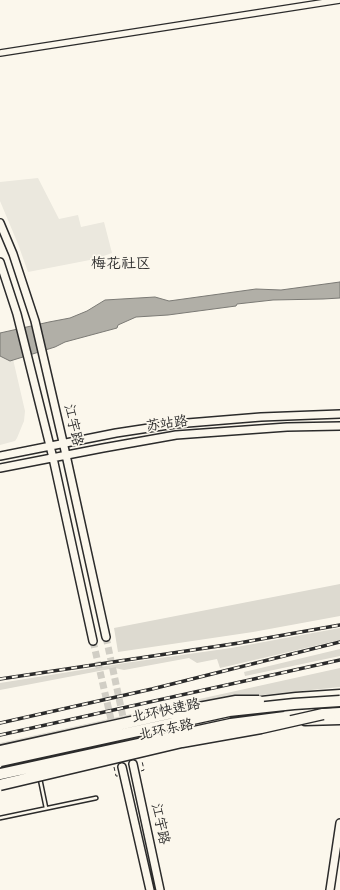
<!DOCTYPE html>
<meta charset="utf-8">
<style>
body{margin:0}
canvas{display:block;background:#fbf7ec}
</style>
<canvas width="340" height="890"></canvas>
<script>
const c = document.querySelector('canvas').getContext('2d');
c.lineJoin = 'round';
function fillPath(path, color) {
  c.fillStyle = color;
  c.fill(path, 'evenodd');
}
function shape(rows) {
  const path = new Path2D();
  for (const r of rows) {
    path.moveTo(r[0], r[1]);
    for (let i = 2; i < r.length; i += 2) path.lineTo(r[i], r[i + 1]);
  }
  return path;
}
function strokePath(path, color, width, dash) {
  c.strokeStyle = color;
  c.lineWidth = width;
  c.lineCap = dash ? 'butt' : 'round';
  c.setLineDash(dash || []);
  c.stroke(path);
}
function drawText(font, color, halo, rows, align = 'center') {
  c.font = font + ' Caveat,"LXGW WenKai TC",sans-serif';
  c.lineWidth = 3.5;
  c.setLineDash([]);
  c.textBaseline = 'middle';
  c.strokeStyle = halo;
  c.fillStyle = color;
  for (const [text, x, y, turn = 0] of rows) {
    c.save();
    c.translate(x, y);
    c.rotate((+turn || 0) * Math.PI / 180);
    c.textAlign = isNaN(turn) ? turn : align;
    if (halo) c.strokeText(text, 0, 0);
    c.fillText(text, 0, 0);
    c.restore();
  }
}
fillPath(shape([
 [38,178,59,219,78,215,81,227,104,222,112,253,95,259,28,272,18,244,0,201,0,182],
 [0,356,10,360,13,359,25,411,24,421,17,438,15,441,0,445]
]), '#ebe8de');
fillPath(shape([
 [340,584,340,616,253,632,118,652,114,628],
 [340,628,340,640,220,668,217,659,197,663,189,658,124,670,115,668,0,690,0,683,125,663,231,648],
 [340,649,340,656,245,676,244,672],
 [340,668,340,687,243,697,0,750,0,743]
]), '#dddad0');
const water = shape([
 [340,282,340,298,323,299,273,300,237,304,236,306,168,315,136,317,118,325,117,328,65,342,55,347,10,361,0,356,0,333,49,322,70,318,87,311,105,300,155,297,169,301,256,289,281,290,340,282]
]);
fillPath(water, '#b1afa7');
strokePath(water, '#7b7a75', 1);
strokePath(shape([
 [106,637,133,764],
 [93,641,122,767]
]), '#d1cec5', 7, [7, 3.5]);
const lane = shape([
 [40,779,46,808],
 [0,818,96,798]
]);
const street = shape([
 [0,53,340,0]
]);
const secondary = shape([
 [0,223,13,254,35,321,66,455,106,637],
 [0,262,17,314,53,458,93,641],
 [0,456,116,433,175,424,261,417,340,414],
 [0,468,103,448,176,435,287,427,340,426],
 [133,764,160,890],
 [122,767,150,890],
 [330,890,340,823]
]);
const primary = shape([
 [253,702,296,697,340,694],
 [305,721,340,720]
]);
const highway = shape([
 [323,714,340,713]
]);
strokePath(lane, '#2b2b2b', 5.5);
strokePath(street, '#2b2b2b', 8);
strokePath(secondary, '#2b2b2b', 10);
strokePath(primary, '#2b2b2b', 11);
strokePath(highway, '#2b2b2b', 13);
strokePath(shape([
 [114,767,116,776,118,776],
 [141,771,144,770,142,761]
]), '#2b2b2b', 1, [4, 3]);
strokePath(lane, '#fbf7ec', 2.5);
strokePath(street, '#fbf7ec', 5.5);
strokePath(secondary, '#fbf7ec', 7);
strokePath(primary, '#fbf7ec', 8);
strokePath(highway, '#fbf7ec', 10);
const rail = shape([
 [0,679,239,643,340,625],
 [0,723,152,689,340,642],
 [0,735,340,660]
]);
strokePath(rail, '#2b2b2b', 3.5);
strokePath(rail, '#fbf7ec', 2, [6]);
const highwayBridge = shape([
 [0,751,167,714,236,701,259,701],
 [0,761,229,711,294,704,340,701],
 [0,774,231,724,285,717],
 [0,785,182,742,261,728,323,714]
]);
strokePath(highwayBridge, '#2b2b2b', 13, []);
strokePath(highwayBridge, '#fbf7ec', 10);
drawText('14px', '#2b2b2b', '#fbf7ec', [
 ["苏站路",167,424,-8],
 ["江宇路",73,425,77],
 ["北环快速路",166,711,-12],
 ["北环东路",166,730,-12],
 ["江宇路",160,824,78]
]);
drawText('15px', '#2b2b2b', '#fbf7ec', [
 ["梅花社区",121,264]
]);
</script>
